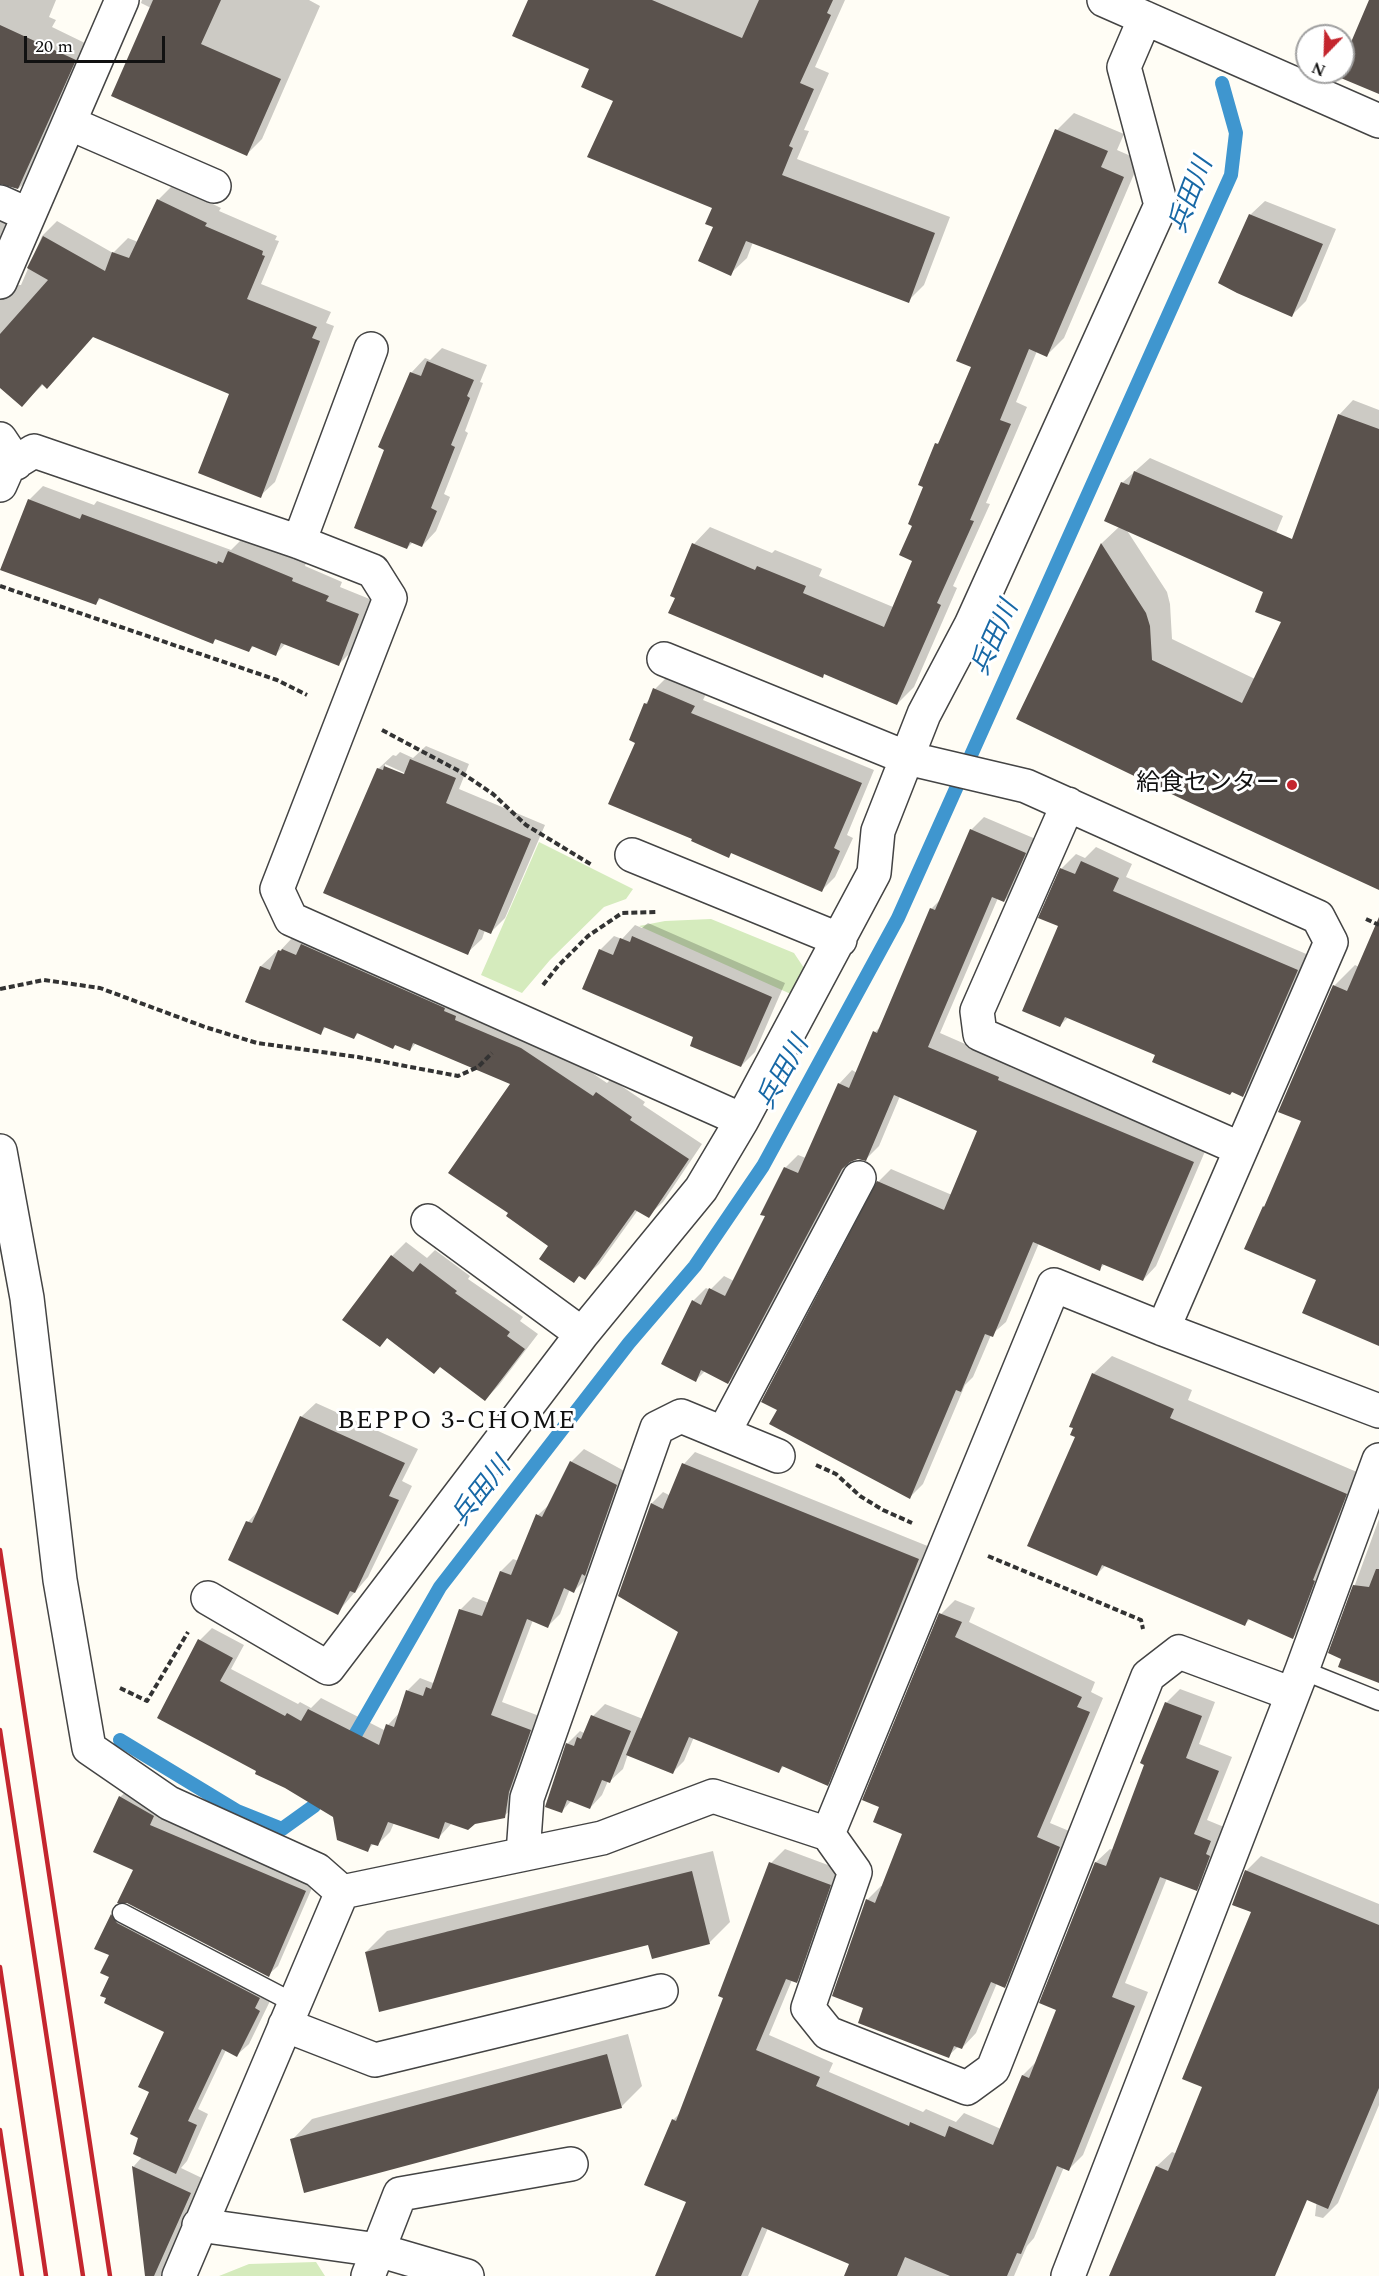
<!DOCTYPE html>
<meta charset="utf-8">
<style>
body{margin:0}
#map{position:relative;width:1379px;height:2276px;overflow:hidden;background:#fffdf5;font-family:Spectral,serif}
canvas{display:block}
.north{position:absolute;left:1295px;top:24px;width:60px;height:60px;box-sizing:border-box;background:#fff;border:2px solid #a0a0a0;border-radius:50%;rotate:203deg;font-size:16px;font-weight:700;line-height:24px;text-align:center;color:#111}
.north::after{content:'';display:block;margin:auto;width:21px;height:27px;background:#c4262e;clip-path:polygon(50% 0,100% 100%,50% 72%,0 100%)}
.scale{position:absolute;left:24px;top:36px;width:141px;height:27px;box-sizing:border-box;border:3px solid #111;border-top:0;padding-left:8px;font-size:18px;line-height:21px;white-space:nowrap;color:#111;-webkit-text-stroke:4px #fff;paint-order:stroke}
</style>
<div id="map">
<canvas width="1379" height="2276"></canvas>
<div class="north">N</div>
<div class="scale">20 m</div>
</div>
<script>
const c = document.querySelector('canvas').getContext('2d');
c.lineJoin = 'round';
function fillPath(path, color) {
  c.fillStyle = color;
  c.fill(path, 'evenodd');
}
function shape(rows) {
  const path = new Path2D();
  for (const r of rows) {
    path.moveTo(r[0], r[1]);
    for (let i = 2; i < r.length; i += 2) path.lineTo(r[i], r[i + 1]);
  }
  return path;
}
function strokePath(path, color, width, dash) {
  c.strokeStyle = color;
  c.lineWidth = width;
  c.lineCap = dash ? 'butt' : 'round';
  c.setLineDash(dash || []);
  c.stroke(path);
}
function drawText(font, color, halo, rows, align = 'center') {
  c.font = font + ' Spectral,"Noto Sans JP",serif';
  c.lineWidth = 6;
  c.setLineDash([]);
  c.textBaseline = 'middle';
  c.strokeStyle = halo;
  c.fillStyle = color;
  for (const [text, x, y, turn = 0] of rows) {
    c.save();
    c.translate(x, y);
    c.rotate((+turn || 0) * Math.PI / 180);
    c.textAlign = isNaN(turn) ? turn : align;
    if (halo) c.strokeText(text, 0, 0);
    c.fillText(text, 0, 0);
    c.restore();
  }
}
fillPath(shape([
 [539,842,633,889,626,899,604,907,550,960,522,993,481,975],
 [711,919,794,953,804,968,793,995,639,926,665,921],
 [316,2262,325,2276,219,2276,249,2264]
]), '#d5ebbd');
fillPath(shape([
 [0,0,56,0,49,17,56,20,52,27,89,45,34,174,19,188,0,182],
 [142,0,309,0,320,6,262,139,247,154,151,8,141,3],
 [529,0,845,0,815,67,829,73,804,130,809,131,797,159,950,217,924,285,908,301,753,242,747,258,730,274,715,226,714,207,615,100,591,68],
 [1074,113,1124,134,1117,150,1140,160,1064,338,1047,355,1037,351,1016,402,1027,407,986,503,990,504,953,586,957,588,914,687,897,704,825,673,822,676,694,544,710,527,772,553,775,550,822,569,819,576,893,607,914,560,914,525,937,444,942,439,973,366,1057,130],
 [173,185,221,208,219,211,277,236,275,240,279,241,261,284,331,312,326,323,334,326,275,482,260,496,231,394,94,335,22,405,0,386,0,279,8,285,21,285,42,236,57,221,113,253,128,238,138,242,158,200],
 [0,199,18,209,0,252],
 [1265,201,1336,229,1306,301,1292,315,1250,215],
 [442,348,487,365,480,382,483,383,465,431,468,433,444,494,450,497,436,531,422,546,413,542,407,548,386,449,411,373,425,358,430,360],
 [1353,400,1379,410,1379,581,1339,415],
 [1150,458,1283,516,1261,569,1126,529,1167,592,1170,604,1172,639,1255,679,1379,618,1379,888,1018,719,1102,543,1120,526,1122,483],
 [43,486,94,505,97,501,231,550,243,538,306,563,305,566,342,582,340,587,372,600,353,650,339,664,286,643,276,654,254,646,249,650,217,638,213,642,101,598,96,603,29,500],
 [668,676,707,692,703,700,874,770,847,835,853,838,835,877,822,890,732,852,728,856,637,742,645,704,650,699,655,689],
 [426,746,469,764,459,789,545,825,505,918,491,932,485,930,482,939,467,953,378,769,393,755,396,756,400,752,413,758],
 [385,764,411,776,410,778,385,768],
 [984,817,1038,840,1017,887,1004,901,998,898,940,1033,1011,1064,1010,1067,1206,1149,1156,1266,1143,1280,1105,1264,1099,1269,1039,1243,1006,1322,991,1335,973,1377,965,1385,923,1484,910,1497,878,1182,891,1169,952,1195,979,1130,900,1096,879,1146,866,1159,853,1159,741,1369,728,1383,705,1371,695,1381,693,1301,706,1288,710,1290,724,1276,734,1281,767,1216,785,1168,798,1155,806,1158,839,1084,852,1070,857,1073,875,1032,882,1025,931,909,942,898,971,830],
 [1096,847,1132,864,1126,877,1311,956,1257,1081,1243,1095,1157,1054,1069,1017,1060,1025,1060,926,1040,917,1062,868,1076,854,1085,858],
 [1379,921,1379,1332,1318,1279,1246,1248,1264,1207,1268,1203,1303,1121,1334,986,1355,965,1359,967],
 [648,923,785,983,755,1052,741,1066,695,1036,600,950,614,936,622,939,635,925,642,928],
 [293,937,536,1035,607,1083,611,1079,645,1102,643,1105,702,1144,663,1202,648,1216,638,1210,599,1264,584,1278,580,1275,574,1281,550,1246,510,1213,512,1084,416,1043,410,1050,396,1044,393,1047,359,1032,354,1038,327,1026,320,1033,247,1002,261,966,276,952,278,953],
 [406,1242,427,1258,435,1250,470,1276,468,1279,523,1317,520,1321,538,1334,499,1385,485,1400,440,1366,388,1337,380,1346,344,1320,392,1256],
 [1112,1356,1192,1390,1188,1400,1364,1475,1312,1619,1293,1637,1250,1619,1245,1624,1106,1565,1097,1574,1075,1427,1093,1374],
 [316,1403,418,1449,402,1481,412,1486,368,1577,337,1613,248,1522,259,1510,301,1417],
 [584,1449,628,1473,597,1562,590,1569,586,1579,574,1591,570,1589,560,1614,548,1626,533,1620,502,1702,542,1717,517,1804,504,1816,452,1823,439,1837,394,1823,390,1832,377,1845,374,1843,367,1851,335,1816,258,1771,200,1640,212,1628,244,1645,231,1669,298,1704,300,1702,311,1708,321,1698,386,1731,388,1725,401,1711,408,1690,420,1678,433,1683,436,1679,460,1610,473,1597,489,1603,501,1571,513,1559,519,1561,538,1515,551,1503,571,1462],
 [695,1452,930,1547,839,1772,827,1784,784,1766,779,1771,694,1737,684,1761,673,1772,628,1754,623,1769,610,1781,608,1781,602,1795,590,1808,572,1800,562,1811,567,1744,580,1731,584,1733,593,1716,605,1704,643,1719,680,1632,652,1503,663,1492,671,1496,684,1464],
 [1379,1519,1379,1681,1343,1658,1330,1653],
 [955,1600,975,1608,969,1622,1095,1682,1091,1692,1103,1698,1050,1823,1074,1833,1019,1972,1004,1986,997,1983,976,2033,962,2048,959,2046,948,2056,865,2007,867,1900,881,1886,883,1886,904,1834,941,1614],
 [1180,1689,1215,1702,1199,1744,1232,1757,1207,1820,1224,1827,1219,1840,1223,1842,1210,1875,1196,1889,1167,1878,1125,1983,1148,1992,1083,2155,1069,2169,1064,2167,1034,2238,1027,2246,1014,2276,846,2276,851,2263,768,2228,748,2276,656,2276,688,2202,673,2120,682,2111,725,1997,720,1995,771,1863,785,1849,844,1871,810,1968,796,1982,792,1980,769,2035,833,2063,829,2072,923,2112,926,2109,956,2122,964,2113,1001,2129,1023,2075,1037,2061,1058,2009,1096,1862,1110,1849,1113,1850,1146,1764,1166,1703],
 [130,1788,315,1881,278,1966,268,1975,135,1869,120,1797],
 [713,1851,730,1922,710,1942,366,1952,387,1931],
 [1261,1856,1379,1904,1379,2105,1338,2203,1323,2218,1315,2216,1324,2137,1267,2276,1111,2276,1157,2166,1172,2152,1177,2154,1204,2086,1253,1911,1246,1871],
 [123,1904,128,1912,271,1999,249,2044,237,2055,226,2050,198,2109,208,2114,187,2161,181,2168,204,2179,161,2276,146,2276,134,2166,142,2157,151,2091,166,2031,111,1977,111,1954,96,1948,112,1915],
 [628,2034,642,2086,621,2107,292,2140,312,2119]
]), '#0003');
strokePath(shape([
 [120,1740,237,1811,282,1829,314,1806,322,1792],
 [347,1749,440,1587,629,1343,695,1266,763,1166,898,918,1231,175,1236,133,1222,83]
]), '#3f96cf', 14);
fillPath(shape([
 [153,0,221,0,201,44,281,79,247,156,111,96],
 [528,0,652,0,742,38,759,0,833,0,827,13,831,15,800,83,814,89,789,146,793,148,782,175,935,233,909,303,746,241,731,276,698,261,713,227,705,224,712,208,587,157,613,101,581,87,589,69,512,36],
 [1369,0,1379,0,1379,94,1336,76,1338,72,1343,72,1343,61],
 [0,25,76,60,18,189,0,184],
 [1055,129,1108,151,1101,167,1124,177,1047,357,1029,349,1000,420,1011,424,970,520,974,521,937,603,941,605,897,705,824,674,823,678,668,613,675,598,670,596,692,543,755,570,757,566,806,586,803,593,884,627,912,561,899,555,912,526,908,524,923,487,918,485,935,443,938,444,971,367,956,361],
 [157,199,207,223,205,226,263,251,262,255,265,256,247,299,317,327,312,338,320,341,261,498,198,473,229,394,93,337,47,389,42,384,22,407,0,388,0,334,48,280,27,268,43,236,105,271,112,252,129,258],
 [1249,214,1323,244,1292,317,1237,293,1218,283],
 [427,361,474,380,467,396,470,398,451,445,455,447,431,508,437,511,422,547,410,542,407,549,354,528,384,450,378,447,410,372,421,376],
 [1338,414,1379,429,1379,890,1184,800,1016,719,1101,543,1146,613,1150,626,1152,660,1242,703,1281,622,1255,612,1263,592,1104,521,1121,482,1129,485,1134,471,1292,539],
 [28,499,80,519,82,514,217,564,218,561,223,563,228,551,293,578,292,581,329,596,326,601,359,614,339,666,281,643,276,656,252,646,249,652,215,639,213,644,99,598,96,605,0,570],
 [653,688,695,706,691,713,862,783,834,848,840,851,822,892,731,853,729,858,691,841,692,839,608,804,635,743,629,740,644,703,647,704],
 [410,759,456,778,446,803,531,839,491,934,479,929,468,955,323,893,377,768,383,770,384,766,404,774],
 [970,829,1026,853,1004,902,992,897,928,1047,999,1077,998,1080,1194,1162,1143,1281,1102,1264,1100,1271,1033,1242,993,1337,985,1334,961,1392,956,1390,910,1499,769,1424,777,1410,761,1402,877,1181,944,1210,977,1131,894,1095,866,1161,858,1159,850,1162,842,1169,728,1384,701,1370,696,1382,661,1364,692,1300,701,1305,709,1288,725,1296,765,1216,760,1215,784,1167,798,1173,838,1083,849,1088,873,1031,877,1033,930,908,935,910],
 [1081,861,1119,878,1113,891,1298,970,1243,1097,1232,1092,1230,1095,1152,1062,1155,1055,1065,1017,1060,1027,1022,1011,1058,926,1038,918,1060,868,1075,874],
 [1379,917,1379,1346,1302,1313,1316,1280,1244,1249,1263,1206,1264,1207,1301,1121,1278,1112,1333,985,1347,991],
 [632,936,772,997,741,1067,690,1046,693,1037,582,989,599,949,613,955,620,938,630,942],
 [301,944,445,1008,444,1011,456,1016,455,1020,521,1048,593,1096,596,1092,632,1117,630,1120,689,1159,649,1218,635,1210,585,1280,579,1276,574,1283,539,1259,548,1246,506,1216,508,1213,448,1173,510,1084,413,1043,410,1051,395,1045,393,1049,357,1033,354,1039,324,1027,321,1035,245,1002,260,966,270,970,278,950,281,951,282,949,296,955],
 [391,1255,413,1272,420,1263,457,1291,455,1293,510,1332,507,1336,525,1349,485,1401,440,1367,434,1374,387,1338,380,1347,342,1320],
 [1092,1373,1174,1409,1170,1418,1347,1494,1313,1580,1315,1581,1293,1639,1248,1619,1245,1626,1102,1565,1097,1576,1027,1546,1075,1437,1070,1435,1073,1428,1069,1427],
 [300,1416,405,1463,389,1496,399,1500,355,1593,350,1591,338,1615,228,1560,246,1521,252,1523],
 [570,1461,617,1485,585,1576,582,1574,574,1593,564,1588,548,1628,527,1619,491,1715,531,1730,509,1792,505,1818,475,1824,468,1830,445,1822,439,1839,388,1822,378,1846,371,1844,368,1852,337,1840,333,1817,285,1788,255,1774,256,1771,157,1718,198,1639,233,1658,220,1681,285,1716,287,1713,301,1721,308,1709,379,1745,386,1724,394,1727,406,1690,423,1696,426,1687,431,1689,459,1609,482,1616,500,1571,511,1575,536,1514,542,1517],
 [682,1463,919,1559,828,1786,782,1766,779,1773,689,1737,673,1774,626,1755,678,1632,618,1596,651,1503,663,1509],
 [1376,1569,1379,1569,1379,1683,1338,1667,1341,1659,1328,1653,1353,1585,1369,1587],
 [939,1613,962,1622,955,1637,1082,1697,1077,1707,1090,1712,1037,1837,1060,1847,1005,1988,991,1982,962,2049,954,2046,949,2058,858,2023,863,2008,832,1996,866,1899,875,1903,902,1834,873,1822,879,1807,862,1800],
 [1165,1702,1202,1716,1186,1758,1219,1771,1194,1834,1211,1841,1206,1854,1210,1856,1197,1891,1160,1877,1112,1997,1135,2006,1069,2171,1057,2166,1021,2254,1017,2253,1007,2276,950,2276,905,2257,897,2276,844,2276,849,2264,762,2227,741,2276,655,2276,686,2202,644,2185,672,2119,676,2121,723,1998,718,1996,769,1862,831,1885,797,1983,786,1979,756,2050,820,2077,816,2086,909,2126,910,2122,945,2137,949,2126,993,2145,1022,2075,1029,2078,1056,2010,1039,2003,1095,1862,1106,1866,1144,1765,1140,1763],
 [591,1715,631,1731,610,1783,602,1780,590,1809,567,1800,562,1813,545,1807,566,1743,574,1746,577,1737,581,1739],
 [119,1796,154,1816,150,1825,306,1891,269,1977,127,1903,117,1903,133,1870,93,1852],
 [1245,1870,1379,1925,1379,2088,1328,2209,1307,2200,1275,2276,1109,2276,1156,2166,1168,2171,1202,2087,1182,2079,1251,1912,1232,1905],
 [692,1871,710,1944,652,1959,648,1945,379,2012,365,1952],
 [111,1914,117,1923,260,1998,255,2008,260,2011,237,2057,222,2049,188,2121,197,2125,176,2174,133,2154,138,2138,130,2134,149,2092,138,2087,164,2032,104,2003,106,1998,100,1996,109,1977,100,1973,109,1955,94,1949],
 [607,2054,622,2108,304,2193,290,2139],
 [132,2166,191,2193,154,2276,145,2276]
]), '#5a524d');
const service = shape([
 [1302,1670,1379,1701],
 [122,1913,294,2003]
]);
const minor = shape([
 [1104,0,1379,121],
 [69,123,214,186],
 [0,202,29,215],
 [0,282,122,0],
 [0,439,16,463],
 [0,485,8,467,34,451,299,542,373,571,390,598,277,889,291,919,742,1120],
 [299,542,371,349],
 [664,659,907,758,1026,786,1318,917,1331,942,1163,1329],
 [1068,804,977,1011,980,1034,1241,1149],
 [632,855,840,940],
 [0,1151,27,1298,60,1580,89,1748,169,1803,317,1870,342,1892],
 [428,1221,582,1334],
 [724,1432,859,1178],
 [208,1598,328,1668,582,1334,701,1189,742,1120,874,873,878,831,924,714,971,625,1161,205,1124,67,1145,18],
 [828,1834,1054,1285,1163,1329,1379,1411],
 [523,1854,527,1798,657,1428,681,1416,778,1456],
 [285,2025,375,2060,661,1991],
 [199,2225,378,2250,467,2276],
 [179,2276,342,1892,602,1838,713,1796,828,1834,855,1872,808,2008,828,2033,967,2088,993,2069,1148,1676,1179,1652,1292,1694],
 [368,2276,400,2194,571,2164],
 [1068,2276,1302,1670,1379,1460]
]);
strokePath(service, '#444', 21);
strokePath(minor, '#444', 36);
strokePath(shape([
 [0,586,277,680,307,695],
 [382,730,459,771,493,794,526,825,592,865],
 [1366,919,1379,925],
 [543,985,558,966,588,936,622,913,657,912],
 [0,989,44,980,100,988,205,1027,257,1043,358,1057,458,1076,478,1067,492,1053],
 [816,1465,836,1474,860,1496,883,1510,912,1523],
 [988,1556,1141,1620,1143,1629],
 [120,1688,147,1701,188,1632]
]), '#333', 4, [6, 3]);
strokePath(service, '#fff', 18);
strokePath(minor, '#fff', 33);
strokePath(shape([
 [0,1550,110,2276],
 [0,1730,83,2276],
 [0,1967,46,2276],
 [0,2130,22,2276]
]), '#c4262e', 4.5);
for (const [x, y, r, color] of [
 [1292,785,6,"#c4262e"]
]) {
  const dot = new Path2D();
  dot.arc(x, y, r, 0, 2 * Math.PI);
  c.fillStyle = color;
  c.fill(dot);
  strokePath(dot, '#fff', 2);
}
drawText('24px', '#111', '#fff', [
 ["給食センター",1280,785]
], 'right');
drawText('italic 26px', '#1768a6', '#fff', [
 ["兵田川",1193,196,-69],
 ["兵田川",997,639,-66],
 ["兵田川",785,1074,-61],
 ["兵田川",483,1493,-52]
]);
c.letterSpacing = '1.5px';
drawText('26px', '#111', '#fff', [
 ["BEPPO 3-CHOME",457,1423]
]);
c.letterSpacing = '0px';
</script>
